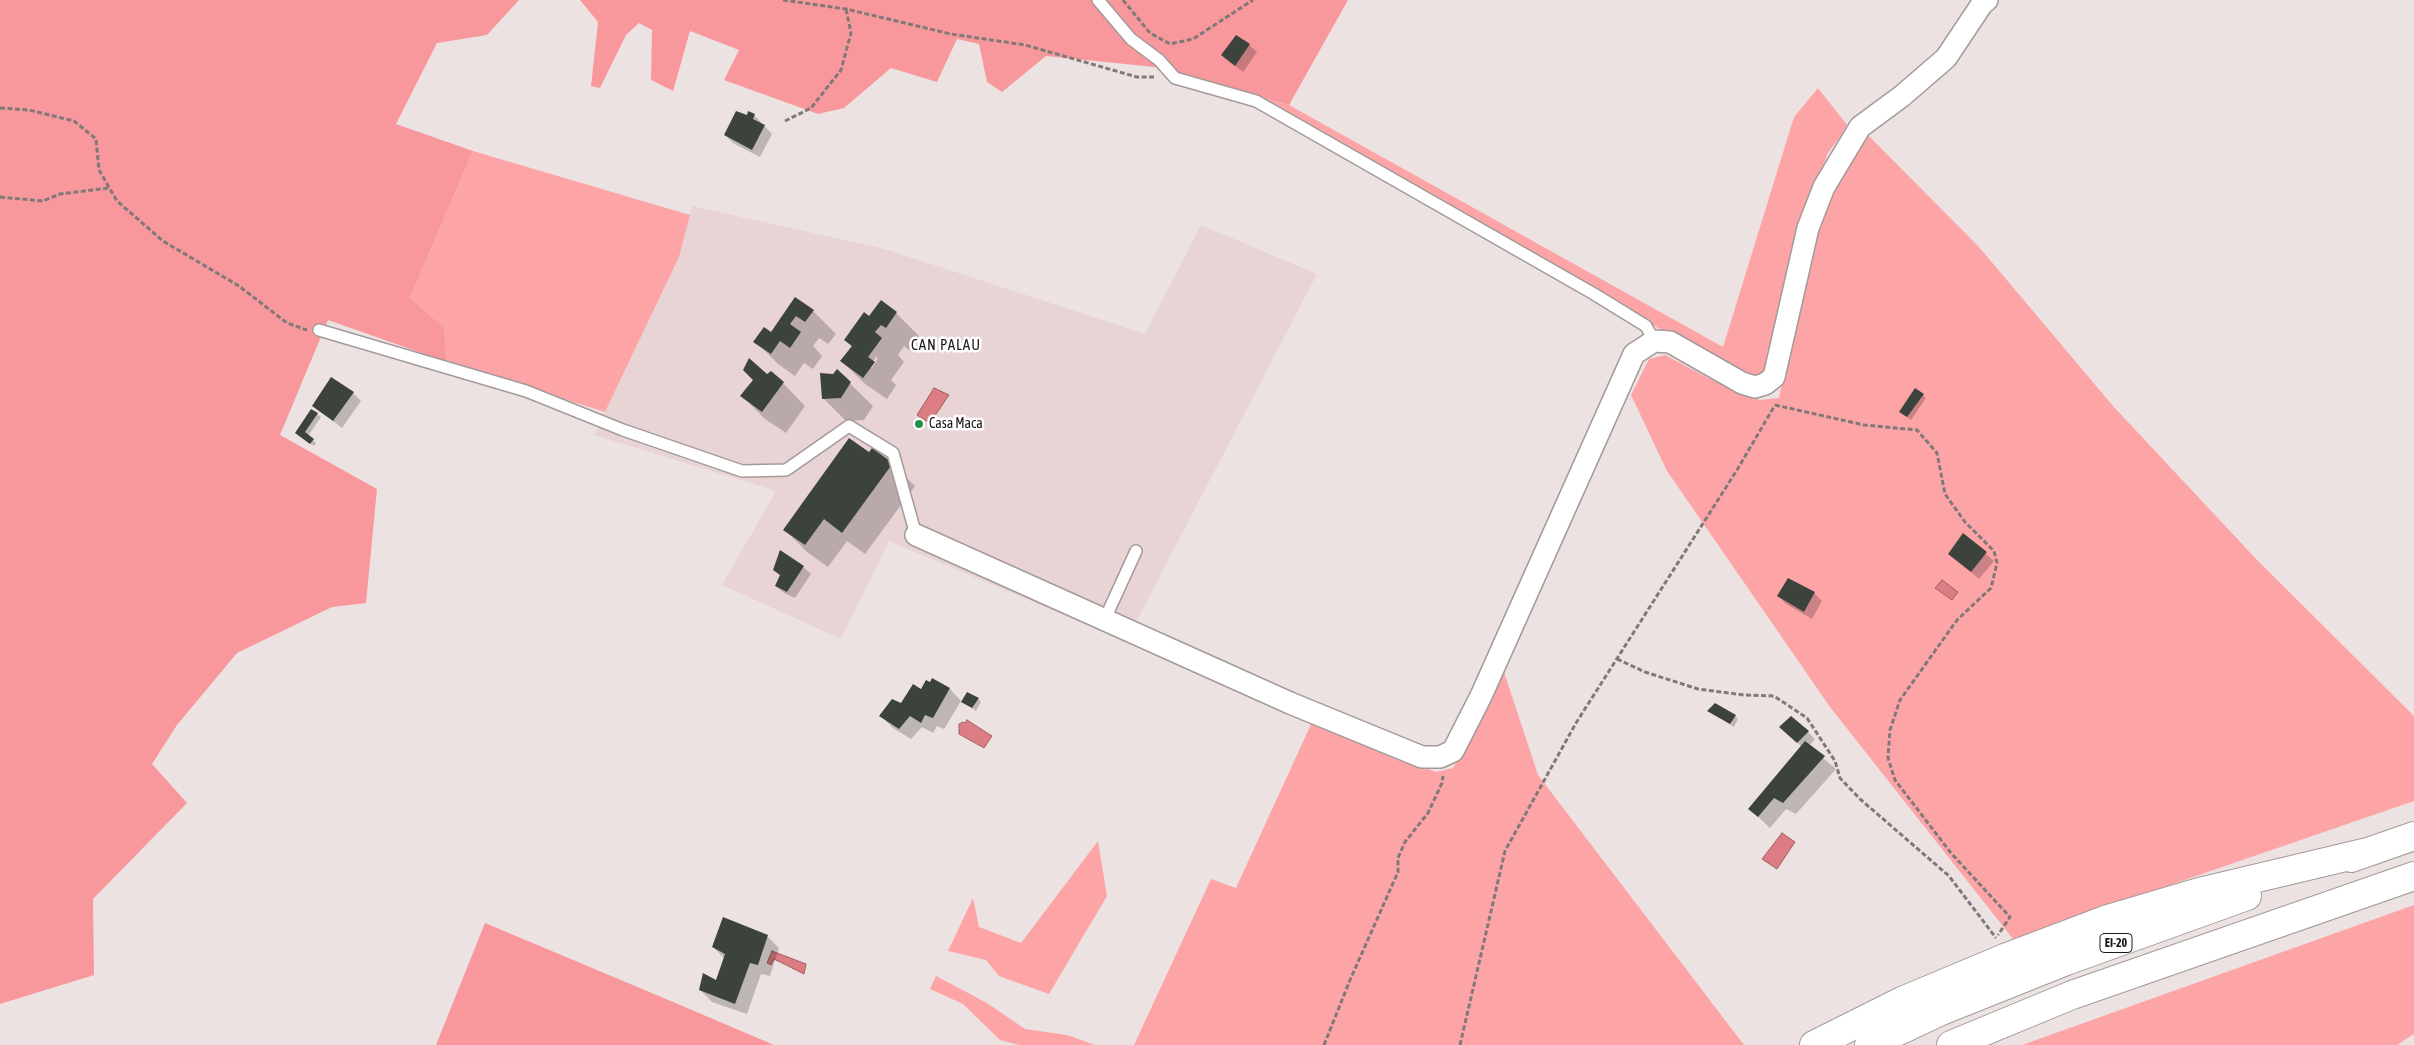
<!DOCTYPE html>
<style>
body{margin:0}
canvas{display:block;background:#ede2e2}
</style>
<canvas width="2414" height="1045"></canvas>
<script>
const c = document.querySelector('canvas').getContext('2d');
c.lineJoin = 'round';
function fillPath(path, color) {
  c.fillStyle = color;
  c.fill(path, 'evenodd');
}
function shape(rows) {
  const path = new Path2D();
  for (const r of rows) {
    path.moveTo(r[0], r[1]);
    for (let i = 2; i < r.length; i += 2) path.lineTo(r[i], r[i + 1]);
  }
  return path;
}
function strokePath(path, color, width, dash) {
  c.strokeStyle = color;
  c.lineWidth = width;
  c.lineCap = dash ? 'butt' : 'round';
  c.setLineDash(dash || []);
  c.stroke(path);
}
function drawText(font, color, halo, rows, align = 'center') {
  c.font = font + ' "Asap Condensed",sans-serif';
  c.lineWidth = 5;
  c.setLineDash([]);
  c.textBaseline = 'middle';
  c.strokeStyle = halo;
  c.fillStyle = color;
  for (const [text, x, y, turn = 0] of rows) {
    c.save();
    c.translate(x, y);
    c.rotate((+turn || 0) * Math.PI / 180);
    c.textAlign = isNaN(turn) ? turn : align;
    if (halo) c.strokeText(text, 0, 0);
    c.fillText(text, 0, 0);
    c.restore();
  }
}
fillPath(shape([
 [692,206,885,249,1145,334,1201,225,1317,274,1135,624,1099,630,889,541,841,639,722,585,776,491,594,435,679,257]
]), '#e8d4d4');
fillPath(shape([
 [1818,88,1848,126,1828,153,1797,235,1771,352,1763,374,1748,376,1717,362,1254,95,1289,105,1723,347,1794,117],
 [1865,132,1979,247,2113,406,2258,561,2414,716,2414,801,2013,939,1830,707,1667,471,1631,395,1649,359,1665,355,1714,381,1760,400,1779,398,1814,233],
 [473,151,690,215,679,257,605,412,447,362,444,327,410,298],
 [1503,669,1538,775,1744,1045,1134,1045,1211,879,1236,888,1312,722,1436,772,1453,768],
 [1098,841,1107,896,1049,994,999,976,986,960,948,951,973,898,979,927,1021,943],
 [2414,905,2414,1034,2397,1045,2022,1045],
 [936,976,987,1003,1025,1029,1067,1035,1095,1045,1019,1045,1000,1040,963,1004,930,989]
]), '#fda4a7');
fillPath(shape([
 [0,0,519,0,487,35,437,43,396,124,473,151,410,298,444,327,447,362,328,320,280,435,377,489,366,603,332,607,237,653,177,725,152,764,187,803,93,899,94,975,0,1004],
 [580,0,1348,0,1289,105,1155,67,1046,56,1002,92,987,82,979,44,957,39,937,82,891,68,844,108,818,114,724,80,739,50,690,31,673,91,651,80,652,30,639,23,626,35,600,88,591,86,598,22],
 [485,923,666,999,774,1045,436,1045]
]), '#f8989c');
const water = shape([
 [934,388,949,395,930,423,917,415,934,388],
 [1942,580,1958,592,1952,600,1935,588,1942,580],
 [967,720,992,736,984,748,959,734,959,724,963,722,965,723,967,720],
 [1782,833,1795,842,1777,869,1762,859,1782,833],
 [772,951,806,964,804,974,774,959,771,965,767,963,772,951]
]);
fillPath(water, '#db7d82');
strokePath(water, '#a25f62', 1);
fillPath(shape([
 [1249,45,1257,52,1243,72,1222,55],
 [754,115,772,134,760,157,733,143,725,135,747,116],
 [796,299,813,311,836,334,828,344,819,338,813,346,822,356,813,369,804,363,795,376,778,364,755,341,771,333],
 [896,313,919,336,909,350,904,346,898,355,904,362,891,380,896,385,887,399,865,384,842,361,852,347,846,340,869,318],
 [876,357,878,358,872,368,870,366],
 [837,371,873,406,864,420,846,421,823,398],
 [767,376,783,383,805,406,786,433,765,419,742,396],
 [353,393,361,401,342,428,314,406],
 [1923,395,1926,398,1911,420,1904,415],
 [317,414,321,417,308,436,316,443,314,446,300,436],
 [869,454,892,464,915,486,865,554,847,541,828,567,807,552,784,529],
 [1964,535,1994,561,1979,579,1958,561],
 [803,567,811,574,795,598,784,593,776,586,781,576,774,569],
 [1814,593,1822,601,1812,619,1786,604,1778,596],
 [950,689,961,701,944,729,937,726,933,733,922,727,911,739,893,728,881,716,922,691],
 [978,699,981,702,976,711,963,702],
 [1709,711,1735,716,1738,719,1734,727],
 [1808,732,1815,739,1809,746,1836,769,1796,814,1786,809,1770,828,1750,809,1802,747,1788,734],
 [767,936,779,948,770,976,761,974,747,1014,712,1002,700,990,717,982,724,958,713,947]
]), '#0003');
fillPath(shape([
 [1236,35,1250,44,1235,66,1221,55],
 [736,111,747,115,748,111,755,114,753,119,765,125,752,150,724,135],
 [795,297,814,310,805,322,796,316,790,324,801,332,790,348,780,341,771,354,753,342,764,327,771,332],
 [881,300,897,312,886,328,881,325,875,332,882,338,868,357,875,362,863,378,840,361,852,346,844,340,864,312,869,316],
 [749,358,767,374,771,371,784,382,762,412,740,396,753,380,743,370],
 [837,369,851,382,841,398,822,399,820,373,833,374],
 [331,377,354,392,333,421,312,406],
 [1915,388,1924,394,1907,417,1899,412],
 [311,409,318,413,305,432,314,439,310,444,295,433],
 [849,438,869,452,872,448,893,463,842,533,824,519,805,545,783,530],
 [1963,533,1987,552,1971,572,1948,554],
 [780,550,804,566,787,592,775,586,780,575,773,570],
 [1788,578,1815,592,1804,612,1777,596],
 [932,678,950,688,933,718,925,715,921,723,910,716,899,729,879,716,892,699,901,703,913,684,921,689,926,680,930,682],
 [967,692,979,698,972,708,961,702],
 [1715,703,1736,715,1730,724,1707,711],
 [1791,716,1809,731,1797,743,1779,727],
 [1805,741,1825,756,1783,803,1774,798,1758,817,1748,809],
 [723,917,768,935,758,965,750,963,735,1004,699,990,703,973,716,980,725,954,712,947]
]), '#3c433d');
const service = shape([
 [1098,0,1131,39,1159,60,1175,78,1256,101,1594,294,1646,326,1654,341],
 [319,330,526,391,623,430,742,471,786,470,849,426,893,453,916,535],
 [1104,621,1136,551]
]);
const minor = shape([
 [916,535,1290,703,1422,757,1440,757,1453,751,1481,696,1634,354,1654,341,1670,342,1742,383,1755,387,1765,384,1774,377,1808,228,1824,187,1860,127,1902,96,1946,58,1982,4,1987,0]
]);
const trunk = shape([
 [2351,858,2414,836],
 [1814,1045,1902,1001,2007,957,2105,920,2203,891,2367,852],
 [1869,1045,1941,1011,2066,961,2247,896],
 [1951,1045,2072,995,2414,876]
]);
strokePath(service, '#a49a9a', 14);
strokePath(minor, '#a49a9a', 24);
strokePath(trunk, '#a49a9a', 30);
strokePath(shape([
 [783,0,846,9,951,34,1025,45,1137,77,1154,77],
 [1123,0,1150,33,1170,44,1193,39,1253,0],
 [0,108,29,110,74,121,96,139,99,170,117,201,163,241,239,286,287,323,307,330],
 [785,121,811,108,841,70,851,33,846,9],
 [0,197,43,201,60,194,109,188],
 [1775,405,1864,425,1917,430,1937,453,1945,494,1965,522,1994,551,1997,563,1991,588,1957,620,1900,700,1890,730,1888,758,1895,780,1951,853,2010,917,1998,935],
 [1617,659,1645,672,1698,689,1744,695,1774,696,1807,718,1835,761,1840,778,1860,799,1949,876,1996,938],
 [1324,1045,1350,980,1398,872,1398,858,1405,842,1428,813,1442,783,1443,776],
 [1460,1045,1505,851,1576,723,1737,470,1775,405]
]), '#817979', 3, [5, 2.5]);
strokePath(service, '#fff', 11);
strokePath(minor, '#fff', 21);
strokePath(trunk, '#fff', 28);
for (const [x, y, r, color] of [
 [919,424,5,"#20924b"]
]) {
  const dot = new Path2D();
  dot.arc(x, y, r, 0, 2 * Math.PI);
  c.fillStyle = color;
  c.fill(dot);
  strokePath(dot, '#fff', 2);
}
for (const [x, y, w] of [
 [2116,943,32]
]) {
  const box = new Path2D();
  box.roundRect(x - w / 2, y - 9.5, w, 19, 4);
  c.fillStyle = '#fff';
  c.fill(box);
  strokePath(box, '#1d1919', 1);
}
drawText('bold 12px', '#1d1919', null, [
 ["EI-20",2116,943]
]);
drawText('14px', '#1d1919', '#fff', [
 ["Casa Maca",929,424]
], 'left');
c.letterSpacing = '1px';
drawText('15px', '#1d1919', '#fff', [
 ["CAN PALAU",946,345]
]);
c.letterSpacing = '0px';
</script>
